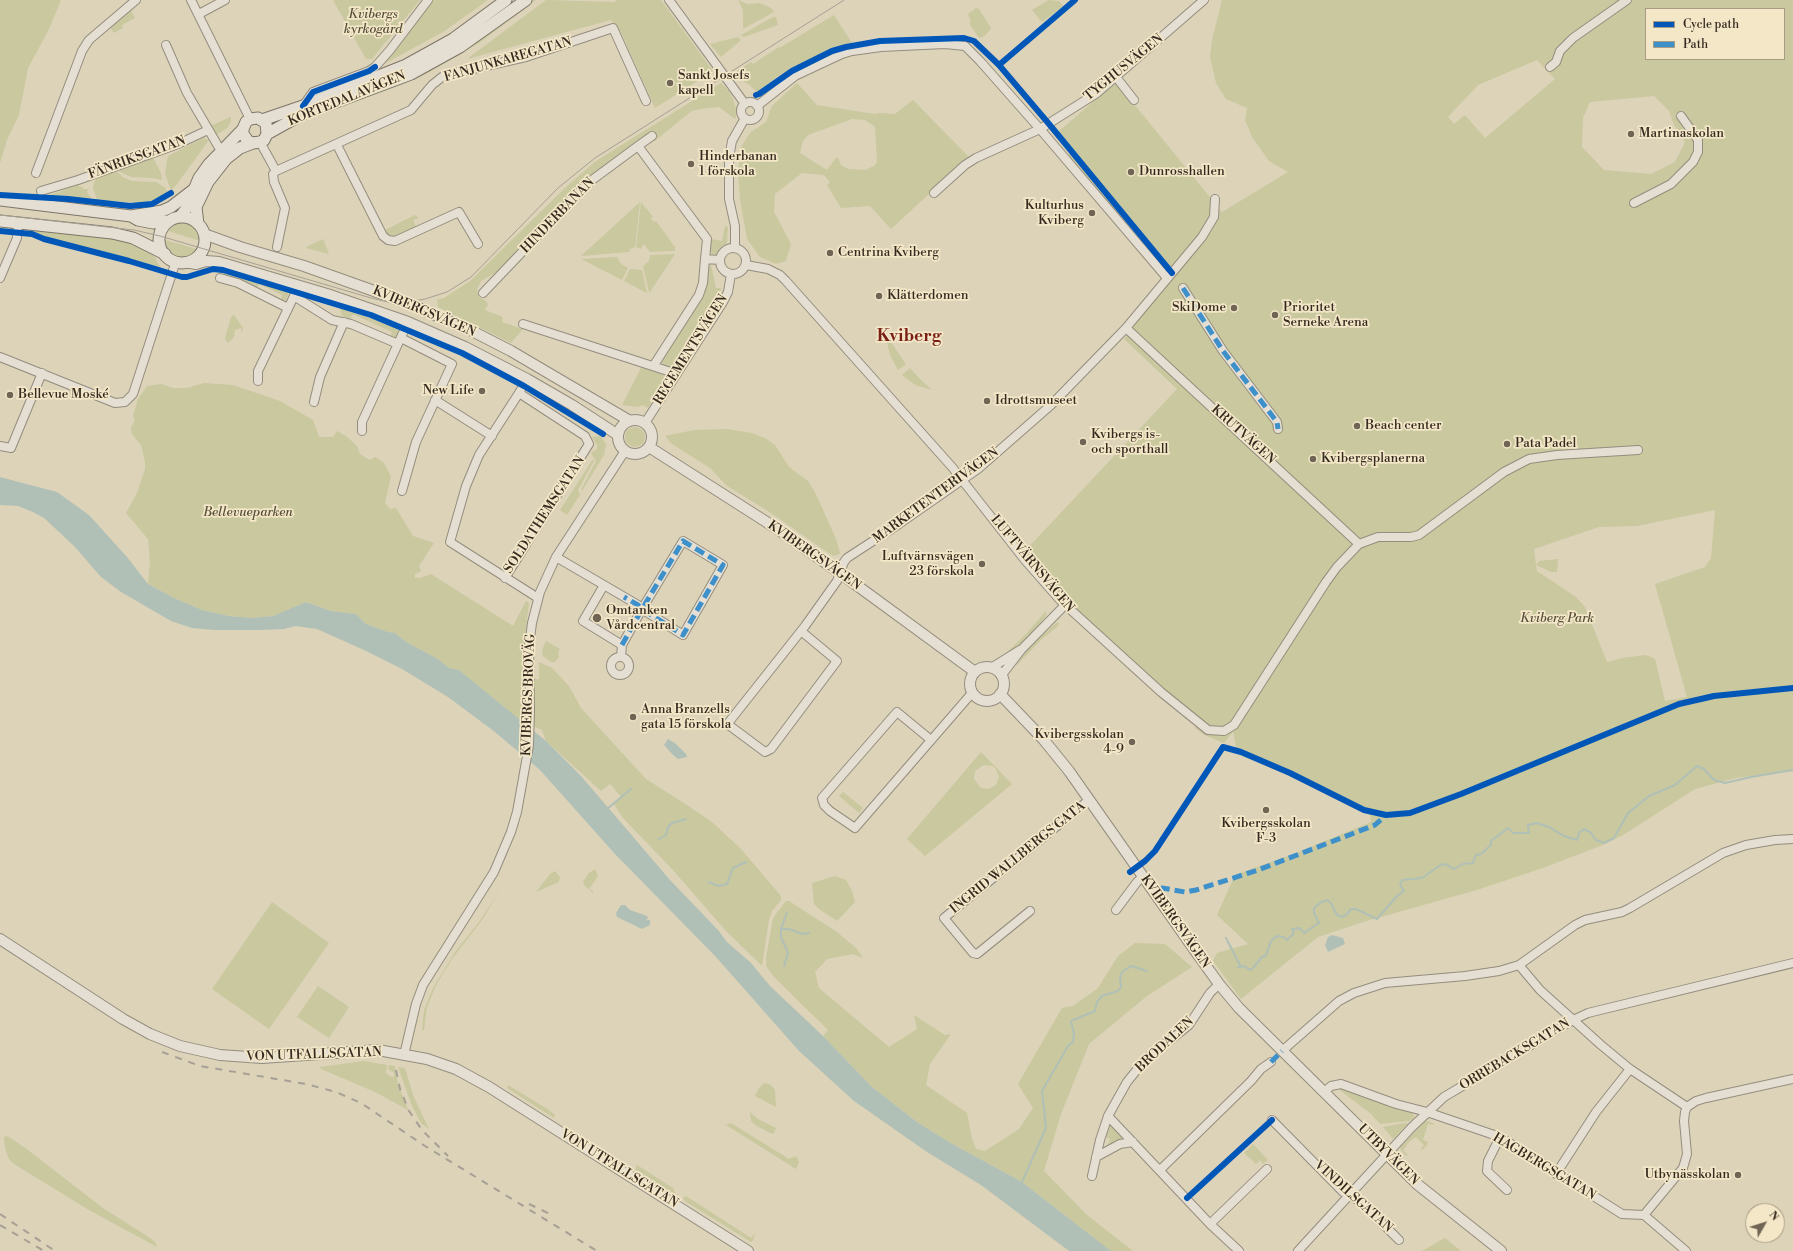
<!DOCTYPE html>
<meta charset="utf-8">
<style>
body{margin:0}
#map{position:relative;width:1793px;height:1251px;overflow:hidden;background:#ddd3b9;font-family:"Libre Bodoni",serif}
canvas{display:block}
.legend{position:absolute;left:1645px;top:8px;width:140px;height:52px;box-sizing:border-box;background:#f3e7c8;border:1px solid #a79b84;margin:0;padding:5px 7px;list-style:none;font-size:12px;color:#352a1f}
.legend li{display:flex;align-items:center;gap:8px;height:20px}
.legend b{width:20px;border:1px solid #a79b84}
.north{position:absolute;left:1745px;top:1203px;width:40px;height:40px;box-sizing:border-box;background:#f3e7c8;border:1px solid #a79b84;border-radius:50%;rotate:51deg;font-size:11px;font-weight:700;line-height:16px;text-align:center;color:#352a1f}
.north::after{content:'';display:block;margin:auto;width:14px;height:18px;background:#706555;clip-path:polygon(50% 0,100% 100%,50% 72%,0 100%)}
</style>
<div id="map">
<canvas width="1793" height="1251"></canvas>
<ul class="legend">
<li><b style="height:5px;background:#0057b8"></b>Cycle path</li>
<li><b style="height:5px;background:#3d90ca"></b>Path</li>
</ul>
<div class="north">N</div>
</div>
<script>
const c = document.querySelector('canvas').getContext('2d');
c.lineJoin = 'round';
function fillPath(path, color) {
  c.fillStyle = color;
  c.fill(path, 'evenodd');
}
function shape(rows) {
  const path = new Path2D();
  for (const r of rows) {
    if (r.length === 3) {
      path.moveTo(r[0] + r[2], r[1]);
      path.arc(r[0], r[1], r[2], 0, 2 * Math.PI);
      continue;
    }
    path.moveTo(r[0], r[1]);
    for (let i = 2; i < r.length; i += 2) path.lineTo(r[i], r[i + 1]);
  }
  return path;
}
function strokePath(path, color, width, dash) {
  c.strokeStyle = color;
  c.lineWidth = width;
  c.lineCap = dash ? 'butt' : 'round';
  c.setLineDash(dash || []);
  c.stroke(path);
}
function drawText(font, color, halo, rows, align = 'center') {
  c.font = font + ' "Libre Bodoni",serif';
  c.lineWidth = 3.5;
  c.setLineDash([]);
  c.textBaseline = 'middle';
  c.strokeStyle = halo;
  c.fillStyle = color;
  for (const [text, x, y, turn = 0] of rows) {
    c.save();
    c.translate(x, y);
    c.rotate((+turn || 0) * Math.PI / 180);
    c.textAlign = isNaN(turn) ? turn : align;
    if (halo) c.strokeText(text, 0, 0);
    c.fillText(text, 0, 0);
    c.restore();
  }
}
fillPath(shape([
 [0,0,61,0,49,29,28,68,19,115,7,140,0,163],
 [333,0,420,0,372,59,366,59],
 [433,0,488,0,443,32,384,64,383,63],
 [533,0,536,0,482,41,428,73,404,84,298,123,302,118,423,73,438,66,484,37],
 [546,0,614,2,617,0,661,0,713,71,655,108,621,32,611,20,467,59],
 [738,0,747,4,760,3,771,8,774,12,743,29,743,10],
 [1049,0,1059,1,1063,6,1042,22,1032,10],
 [1222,0,1793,0,1793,771,1736,778,1695,789,1623,835,1603,845,1540,869,1477,890,1363,922,1318,937,1241,999,1213,961,1217,953,1248,944,1217,915,1235,875,1296,853,1371,822,1370,815,1303,782,1237,753,1233,731,1217,733,1204,725,1056,591,1024,552,1177,389,1124,339,1176,273,1058,132,1116,82,1222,212,1288,172,1269,161,1252,137,1245,120,1247,108,1226,99,1216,83,1210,57,1212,40],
 [1646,9,1784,9,1784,59,1646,59],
 [1537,60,1555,79,1485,138,1465,115,1454,124,1448,117,1478,85],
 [1654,96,1669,111,1674,125,1685,142,1675,162,1651,174,1604,170,1582,147,1583,118,1590,102],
 [1715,510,1711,558,1705,567,1655,584,1687,697,1665,701,1655,659,1646,655,1622,658,1607,662,1585,607,1576,597,1537,571,1536,565,1551,572,1557,572,1558,559,1539,561,1536,565,1534,549,1599,527,1637,526],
 [976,8,979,9,991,28,985,36,979,38,969,23,971,22,968,14],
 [130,9,135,18,122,25,123,28,114,33,110,27],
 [834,15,852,43,834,47,811,59,781,74,757,92,748,84,737,78,734,73,751,62,753,64,777,48,781,47],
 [773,17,776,17,778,25,744,37,741,35],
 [738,37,741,40,721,57,710,44],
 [721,83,729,91,733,99,737,112,735,119,719,107,700,109,692,111,684,117,655,141,647,136,585,180,497,272,481,281,477,289,479,297,486,301,488,304,485,310,503,317,502,322,523,329,511,343,438,307,437,300,444,298,470,281,567,186,596,161],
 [797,83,817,105,875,114,880,113,895,114,913,100,969,157,891,229,870,206,841,208,827,185,830,182,824,175,802,173,775,194,774,212,791,244,786,261,776,264,760,257,747,239,740,200,738,172,741,147,750,133,766,122,772,106],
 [852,119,865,120,875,127,877,162,874,166,865,170,848,169,841,165,838,158,836,158,827,170,800,153,803,141,808,135],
 [231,117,231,122,227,128,215,136,210,126],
 [203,138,209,140,177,184,171,191,165,173,168,156],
 [1069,153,1128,221,1127,223,1125,224,1069,158],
 [153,157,161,173,162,180,152,178,131,177,118,171],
 [115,170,124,178,133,181,156,182,164,187,168,192,153,201,140,203,97,200,93,188,94,182,98,177],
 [77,185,82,187,83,189,89,189,87,191,89,196,91,196,91,199,45,197],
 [640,202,635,247,630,249,629,252,581,256],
 [641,202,653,217,651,219,654,222,656,221,675,247,675,251,650,252,644,244,641,249,636,247],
 [415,215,419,218,413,220,416,227,394,236,387,234,383,231],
 [181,223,191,225,195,228,198,232,200,241,168,231,176,224],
 [725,226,728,227,727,242,723,249,719,255,712,254,710,251,711,239,722,241],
 [35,230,117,238,131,243,154,256,162,270,131,259,50,238,30,231],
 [323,239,329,254,306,248,306,247],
 [165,240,197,249,189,257,179,257,174,256,167,249],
 [675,254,650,292,649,292,643,266,649,261,650,255],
 [617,257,621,264,628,268,622,280,581,259],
 [711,265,716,288,721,288,719,300,676,366,673,369,663,366,661,361,704,294,708,268],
 [630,269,642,270,647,293,624,281],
 [224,273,288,292,289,293,286,300,283,302,281,300,282,295,259,284,257,289,253,285,240,279,225,277],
 [340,308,393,326,398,329,398,336,394,339,390,337,392,332,355,315,352,315,350,319,342,316],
 [234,315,243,328,241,333,241,328,235,330,234,337,228,343,225,339,231,317],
 [888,338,906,364,898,370,890,355,887,342],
 [642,366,665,373,668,378,648,408,643,405,638,407,622,405],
 [910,368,920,379,932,390,915,385,902,375],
 [204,383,233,385,280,401,313,420,319,437,333,437,337,431,346,436,357,446,360,454,370,460,375,457,383,462,391,476,385,503,390,509,396,508,413,536,434,543,419,566,421,571,415,574,415,578,420,578,431,574,513,626,526,601,529,603,524,644,524,679,539,679,539,662,552,668,569,686,581,708,646,779,687,805,712,822,741,849,781,896,781,900,772,911,769,920,762,966,726,931,673,870,623,818,614,804,621,797,610,784,601,791,546,741,542,730,521,721,459,670,449,668,438,659,406,642,395,633,388,632,366,624,356,614,331,611,306,602,273,616,252,618,229,616,202,610,174,598,148,584,150,562,148,539,126,513,137,493,145,469,145,462,141,445,132,434,131,427,135,421,133,416,138,399,147,386,161,384,173,388,187,388],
 [635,437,10],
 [727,429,751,433,765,438,775,445,789,467,808,481,815,492,836,539,840,553,839,554,834,556,830,554,768,511,727,486,710,468,672,444,665,436,694,430],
 [600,436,606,444,604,455,582,491,581,490,596,461,591,453,597,449,597,445,592,437],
 [593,459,594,461,578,490,580,495,567,515,560,510],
 [1046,611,1046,616,1033,632,1017,648,1005,656,1004,655,1026,634],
 [1056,623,1059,623,1058,626,1041,640,1017,665,1015,665,1024,652],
 [546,641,560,649,558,653,559,657,555,662,551,662,543,656,542,650],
 [1196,727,1213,735,1233,732,1224,743,1204,735,1195,728],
 [981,752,1012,784,925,856,907,839],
 [984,765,993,766,996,769,999,777,996,785,989,789,981,788,974,779,975,771],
 [843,792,863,808,859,813,839,796],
 [595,869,598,876,589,889,593,891,593,893,584,885,583,882,588,874],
 [555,871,560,877,559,882,536,892,550,874],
 [835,876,846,880,852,891,855,902,837,921,819,909,814,904,812,883],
 [501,889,482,920,452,959,436,985,427,1007,424,1030,422,1030,424,1010,433,988,455,952,479,922],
 [786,901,789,901,837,932,856,948,863,958,853,954,827,959,815,972,819,988,889,1047,917,1029,914,1015,945,1035,951,1034,930,1064,926,1085,967,1113,972,1139,976,1149,985,1151,1019,1129,1033,1108,1018,1084,1062,1008,1073,1006,1098,988,1118,956,1135,943,1165,944,1192,967,1147,996,1089,1044,1061,1114,1044,1171,1087,1215,1133,1251,1111,1251,1022,1182,949,1142,917,1122,872,1087,823,1036,828,1030,774,977,766,966,766,958,773,918],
 [272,902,329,943,269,1029,212,989],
 [318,986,349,1007,329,1038,297,1017],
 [364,1061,387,1065,386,1073,390,1076,394,1077,394,1073,388,1069,389,1065,395,1066,398,1084,408,1110,375,1092,321,1069,320,1067],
 [398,1067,405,1068,413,1095,429,1129,421,1123,412,1106],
 [765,1083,771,1085,775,1090,776,1107,755,1096,759,1088],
 [508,1085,549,1110,555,1115,554,1118,507,1088],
 [1339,1087,1412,1112,1414,1117,1410,1121,1380,1124,1371,1114,1341,1091],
 [750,1112,758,1119,776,1128,774,1133,772,1134,755,1125,751,1121],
 [1428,1121,1434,1124,1433,1125,1428,1124,1423,1140,1428,1142,1426,1147,1422,1150,1421,1149,1424,1145,1416,1137,1410,1141,1403,1150,1408,1155,1406,1156,1400,1149,1401,1147,1424,1122],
 [731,1123,789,1159,796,1156,799,1162,796,1169,726,1125],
 [1109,1123,1125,1139,1107,1147,1110,1139,1104,1136],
 [1408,1123,1393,1139,1383,1127,1398,1124],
 [5,1136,9,1137,24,1147,103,1208,150,1238,155,1242,157,1247,89,1210,14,1164,9,1159,5,1148,4,1138],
 [1253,1144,1268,1160,1263,1164,1260,1160,1256,1164,1244,1153],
 [637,1165,673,1188,675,1193,673,1193,635,1169],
 [686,1196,751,1238,755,1233,753,1240,751,1242,685,1201,683,1198],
 [1445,1238,1461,1251,1422,1251]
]), '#c9c89e');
fillPath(shape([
 [0,477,57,492,89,515,127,557,148,584,174,598,202,610,229,616,252,618,273,616,306,602,331,611,356,614,366,624,388,632,395,633,406,642,438,659,449,668,459,670,546,741,581,776,670,880,718,930,727,942,751,963,770,986,823,1036,872,1087,917,1122,949,1142,1022,1182,1111,1251,1069,1251,981,1185,927,1152,854,1101,799,1051,716,957,615,854,540,770,495,732,448,697,402,669,364,650,317,629,295,626,284,629,262,630,214,630,192,628,171,621,121,592,101,577,74,546,44,518,33,512,18,506,0,505],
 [668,739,675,743,686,754,687,757,678,759,672,754,664,745],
 [621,905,625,905,630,910,647,916,648,918,646,920,650,920,650,925,642,929,617,917,616,913],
 [1332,935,1343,938,1345,944,1328,952,1325,945,1328,937]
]), '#b0c0b6');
strokePath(shape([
 [607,809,631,789],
 [659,839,666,835,668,827,672,823,686,819],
 [709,882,718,886,727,884,733,868,746,862],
 [781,929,789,929,802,934,809,933],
 [1226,938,1241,967],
 [784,966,788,953,781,937,781,929,787,912],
 [1238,967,1244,966,1250,970,1253,968,1262,957,1266,955,1271,941,1277,936,1283,937,1287,940,1294,933,1292,929,1300,928,1304,933,1319,923,1314,913,1314,908,1320,903,1327,900,1331,903,1337,915,1342,917,1346,915,1351,909,1356,909,1377,919,1397,896,1404,891,1400,885,1402,880,1422,878,1442,864,1447,865,1454,869,1463,864,1473,863,1476,855,1481,854,1491,845,1491,841,1508,828,1513,833,1529,833,1528,825,1537,823,1549,827,1564,836,1577,840,1579,833,1584,829,1590,832,1596,840,1604,843,1614,838,1628,813,1649,796,1675,785,1697,766,1704,769,1714,780,1725,783,1751,777,1793,770],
 [1022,1182,1046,1128,1042,1091,1068,1046,1073,1042,1074,1033,1071,1021,1095,1011,1097,1002,1102,996,1118,991,1121,987,1120,977,1122,972,1131,966,1147,971]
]), '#b0c0b6', 2);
const minor = shape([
 [191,0,250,119],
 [669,0,745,104],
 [199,14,225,0],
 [166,45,187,93,221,151],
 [1550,67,1556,62,1560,51,1573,38,1627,0],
 [1116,77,1134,100],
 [750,111,9],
 [303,106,313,92,369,71,375,67,390,50,428,0],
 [757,106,795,76,842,54,852,51,881,47,945,44,965,46,980,61,1040,129,1167,278],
 [260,142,276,171,273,174,274,182,285,208,277,247],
 [337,145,383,236,388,240,395,241,459,212,478,244],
 [638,146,652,136],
 [276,171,411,110,432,85,442,77,455,73,526,57,613,28,646,101],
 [36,173,82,51,89,40,136,0],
 [41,191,78,180,178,144,208,130],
 [934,193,965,165,976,158,1040,129,1097,93,1204,0],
 [1634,203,1671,184,1693,162,1698,152,1698,140,1681,116],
 [735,248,735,226,729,199,729,158,732,141,745,118],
 [733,261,13],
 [746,265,768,269,780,275,786,281,952,467,1024,559,1060,600,1161,692,1208,730,1224,731,1234,725,1326,582,1337,567,1359,544],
 [0,278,17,238,18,224],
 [220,278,238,283,288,308],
 [1183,288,1223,351,1277,422,1278,429],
 [483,293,588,183,638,146,707,239,705,259,720,260],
 [294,296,332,320,351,324,398,344],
 [523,324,677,374],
 [1126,328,1359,544],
 [401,338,452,364,416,442,402,491],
 [0,357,115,403,125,402,133,394,176,261],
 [654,365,699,295,703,283,705,259],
 [527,379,519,393,479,455,466,486,450,542,538,598],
 [258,381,258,371,296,292],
 [435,400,492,436],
 [314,402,320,377,344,322],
 [645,423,723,302,728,292,731,274],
 [362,431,362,422,408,322],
 [0,446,11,448,42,373],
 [1359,544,1378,537,1411,537,1419,535,1504,472,1529,459,1557,455,1638,450],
 [556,557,638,605,642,609,683,635,723,565,683,541,642,609,622,645,621,657],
 [505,578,589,444,585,436,519,393],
 [604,585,583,621,622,645],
 [801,631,837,661,771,749,765,752,730,726,729,722,805,626,837,581,844,562,847,558,899,524,978,469,1051,405,1126,328,1202,237,1214,217,1215,199],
 [620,666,9],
 [991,668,1020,650],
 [1001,676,1021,650,1065,605],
 [931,740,897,712,822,798,824,805,830,811,855,828,972,693],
 [1116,910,1137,882,1143,876],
 [1030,911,977,954,973,953,944,918,1089,800],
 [1519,965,1540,990,1601,1045,1630,1069,1687,1107],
 [1282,1051,1339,1001,1354,993,1385,983,1465,976,1499,971,1519,965,1575,925,1585,920,1622,912,1630,908,1723,853,1746,845,1775,840,1793,839],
 [404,1055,416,1004,423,985,494,872,511,832,517,812,529,745,530,711,529,646,532,623,540,592,556,557,625,451],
 [1324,1092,1331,1086,1341,1084,1396,1104,1427,1112,1500,1137,1622,1214,1644,1215,1686,1251],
 [1108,1116,1210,1224,1239,1251],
 [1272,1120,1343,1192,1361,1202,1399,1240],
 [1500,1137,1488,1161,1487,1171,1507,1190],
 [1096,1157,1120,1144,1133,1142],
 [1160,1170,1251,1081,1261,1069,1271,1062],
 [1556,1174,1596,1112,1630,1069],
 [1092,1176,1100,1140,1108,1116,1127,1082,1144,1061,1189,1025,1210,993,1219,984],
 [1644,1215,1683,1168,1687,1154,1684,1121,1685,1112,1687,1107,1696,1101,1706,1098,1793,1079],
 [1210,1224,1267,1169],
 [1298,1251,1412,1127,1444,1097,1573,1020,1588,1013,1793,963]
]);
const tertiary = shape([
 [204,234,240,247,304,266,405,302,472,331,511,351,630,421],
 [186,262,196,264,206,261,219,262,327,294,408,322,465,347,527,379,572,405,618,435],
 [635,437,17],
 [649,447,779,530,840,573,975,672],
 [987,684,17],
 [1000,694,1043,739,1069,771,1196,952,1219,984,1239,1008,1417,1184,1501,1251],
 [0,939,123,1019,150,1034,180,1046,220,1055,262,1058,378,1050,427,1059,456,1069,489,1087,748,1251]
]);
const secondary = shape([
 [262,120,303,106,406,65,453,39,506,0],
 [267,134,266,123,258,118,250,119,246,122,243,129,243,134,248,141,253,143,260,142,264,140,267,134,301,115,411,74,460,47,526,0],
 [0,200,131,216,138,220,153,223,169,221],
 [131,216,162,211,171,207,193,190],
 [180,217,186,209,199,178,209,164,243,129],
 [182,240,23],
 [0,221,112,233,133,238,165,254],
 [198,224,196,207,208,182,226,159,240,148,253,143]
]);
strokePath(minor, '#948d7e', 10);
strokePath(tertiary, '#948d7e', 12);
strokePath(secondary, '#7d7668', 13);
strokePath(minor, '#e4dfd2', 8);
strokePath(tertiary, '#e4dfd2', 10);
strokePath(secondary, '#e4dfd2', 11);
strokePath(shape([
 [0,215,134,230,160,236,371,298,388,302,409,302,425,299,447,292,471,277,558,188,595,158,844,0]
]), '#a6a095', 1);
strokePath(shape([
 [162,1052,200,1066,306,1084,336,1092,361,1103,425,1146,597,1251],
 [396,1070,400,1089,409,1111,422,1130,448,1156],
 [529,1204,550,1214],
 [0,1214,55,1251],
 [0,1225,44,1251]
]), '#a6a095', 2, [7, 7]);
strokePath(shape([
 [1183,288,1223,351,1277,422,1278,429],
 [622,645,642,609,683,541,723,565,683,635,642,609,638,605,624,597],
 [1160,889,1162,888,1185,892,1196,890,1258,870,1375,825,1386,815],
 [1271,1062,1282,1051]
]), '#3d90ca', 5, [10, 5]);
strokePath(shape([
 [999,65,1075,0],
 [756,95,759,94,792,71,832,51,846,47,880,41,964,38,974,41,999,65,1049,124,1172,273],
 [303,106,313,92,369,71,375,67],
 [0,195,68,199,130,206,152,204,171,193],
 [0,231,32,234,44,239,129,261,182,277,187,277,213,269,223,270,371,315,462,353,524,386,603,434],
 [1130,872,1145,861,1155,851,1223,747,1241,752,1290,773,1364,810,1386,815,1410,813,1461,794,1679,704,1714,696,1793,688],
 [1187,1198,1272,1120]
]), '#0057b8', 6);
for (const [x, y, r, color] of [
 [670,83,4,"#706555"],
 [1631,134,4,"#706555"],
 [691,164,4,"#706555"],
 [1131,172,4,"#706555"],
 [1092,213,4,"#706555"],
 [830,253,4,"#706555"],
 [879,296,4,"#706555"],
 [1234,308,4,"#706555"],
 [1275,315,4,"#706555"],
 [482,391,4,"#706555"],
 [10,395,4,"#706555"],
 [987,401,4,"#706555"],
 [1357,426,4,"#706555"],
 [1083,442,4,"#706555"],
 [1507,444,4,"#706555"],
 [1313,459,4,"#706555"],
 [982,564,4,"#706555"],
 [597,618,5,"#706555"],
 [633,717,4,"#706555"],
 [1132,742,4,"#706555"],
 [1266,810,4,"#706555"],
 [1738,1175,4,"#706555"]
]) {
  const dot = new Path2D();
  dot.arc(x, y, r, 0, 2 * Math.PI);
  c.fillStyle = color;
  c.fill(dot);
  strokePath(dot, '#f3e7c8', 1.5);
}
drawText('italic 13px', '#564f39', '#f3e7c8', [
 ["Kvibergs",373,15],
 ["kyrkogård",373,30],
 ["Bellevueparken",248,513],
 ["Kviberg Park",1557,619]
]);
drawText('13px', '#352a1f', '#f3e7c8', [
 ["FANJUNKAREGATAN",508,60,-16],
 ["TYGHUSVÄGEN",1124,68,-39],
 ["KORTEDALAVÄGEN",347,99,-22],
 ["FÄNRIKSGATAN",137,158,-20],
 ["HINDERBANAN",558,216,-46],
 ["KVIBERGSVÄGEN",424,312,23],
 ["REGEMENTSVÄGEN",691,350,-58],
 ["KRUTVÄGEN",1243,435,42],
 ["MARKETENTERIVÄGEN",936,496,-36],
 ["SOLDATHEMSGATAN",545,515,-57],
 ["KVIBERGSVÄGEN",814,556,35],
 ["LUFTVÄRNSVÄGEN",1032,564,50],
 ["KVIBERGS BROVÄG",529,695,-88],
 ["INGRID WALLBERGS GATA",1018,858,-39],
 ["KVIBERGSVÄGEN",1175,922,55],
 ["BRODALEN",1165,1045,-43],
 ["VON UTFALLSGATAN",314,1055,-2],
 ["ORREBACKSGATAN",1515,1055,-31],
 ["UTBYVÄGEN",1388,1155,45],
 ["HAGBERGSGATAN",1544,1167,31],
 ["VON UTFALLSGATAN",619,1169,32],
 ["VINDILSGATAN",1353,1197,42]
]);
drawText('13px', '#352a1f', '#f3e7c8', [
 ["Sankt Josefs",678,76],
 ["kapell",678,91],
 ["Martinaskolan",1639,134],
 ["Hinderbanan",699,157],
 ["1 förskola",699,172],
 ["Dunrosshallen",1139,172],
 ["Kulturhus",1084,206,"right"],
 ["Kviberg",1084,221,"right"],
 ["Centrina Kviberg",838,253],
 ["Klätterdomen",887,296],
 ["SkiDome",1226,308,"right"],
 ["Prioritet",1283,308],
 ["Serneke Arena",1283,323],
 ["New Life",474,391,"right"],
 ["Bellevue Moské",18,395],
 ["Idrottsmuseet",995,401],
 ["Beach center",1365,426],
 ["Kvibergs is-",1091,435],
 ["och sporthall",1091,450],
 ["Pata Padel",1515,444],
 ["Kvibergsplanerna",1321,459],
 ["Luftvärnsvägen",974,557,"right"],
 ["23 förskola",974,572,"right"],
 ["Omtanken",606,611],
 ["Vårdcentral",606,626],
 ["Anna Branzells",641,710],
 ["gata 15 förskola",641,725],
 ["Kvibergsskolan",1124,735,"right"],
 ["4-9",1124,750,"right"],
 ["Kvibergsskolan",1266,824,"center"],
 ["F-3",1266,839,"center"],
 ["Utbynässkolan",1730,1175,"right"]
], 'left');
drawText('bold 17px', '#7a1f14', '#f3e7c8', [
 ["Kviberg",909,337]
]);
</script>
